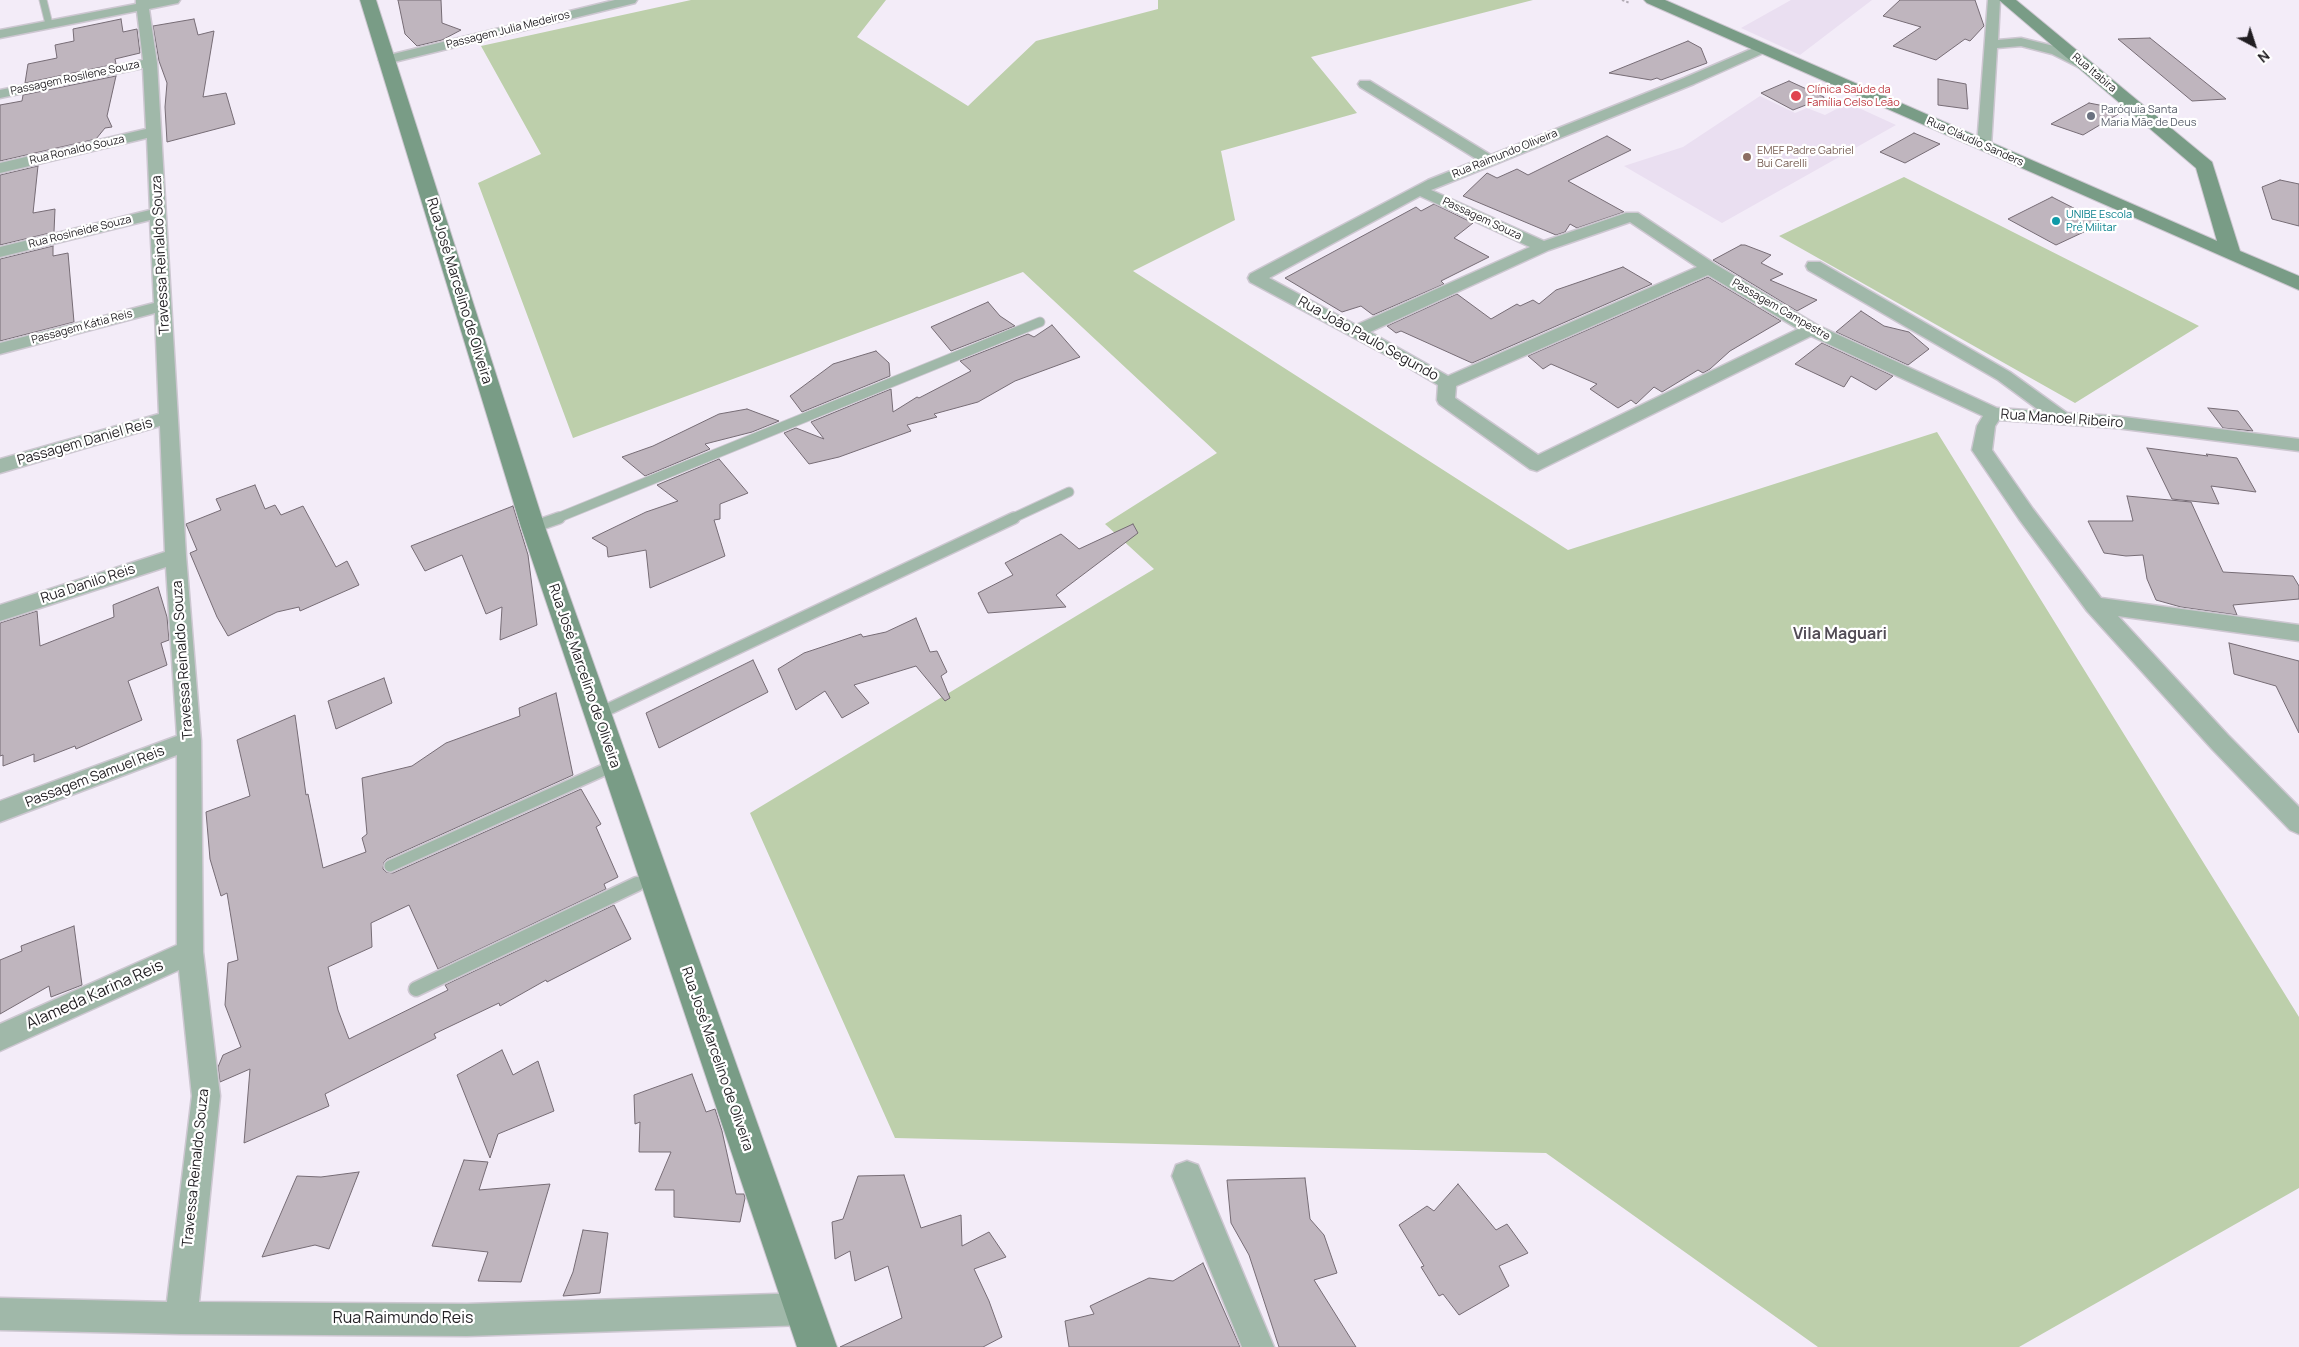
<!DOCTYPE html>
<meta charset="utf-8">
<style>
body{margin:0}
#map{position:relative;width:2299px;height:1347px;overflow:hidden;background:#f3ecf8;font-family:Manrope,sans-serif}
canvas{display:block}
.north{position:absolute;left:2229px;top:20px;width:50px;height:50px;-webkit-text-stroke:4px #fff;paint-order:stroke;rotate:140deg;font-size:14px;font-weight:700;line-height:20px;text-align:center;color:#211e22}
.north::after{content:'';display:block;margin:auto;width:18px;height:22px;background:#211e22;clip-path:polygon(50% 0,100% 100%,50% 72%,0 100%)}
</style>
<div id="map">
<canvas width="2299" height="1347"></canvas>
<div class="north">N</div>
</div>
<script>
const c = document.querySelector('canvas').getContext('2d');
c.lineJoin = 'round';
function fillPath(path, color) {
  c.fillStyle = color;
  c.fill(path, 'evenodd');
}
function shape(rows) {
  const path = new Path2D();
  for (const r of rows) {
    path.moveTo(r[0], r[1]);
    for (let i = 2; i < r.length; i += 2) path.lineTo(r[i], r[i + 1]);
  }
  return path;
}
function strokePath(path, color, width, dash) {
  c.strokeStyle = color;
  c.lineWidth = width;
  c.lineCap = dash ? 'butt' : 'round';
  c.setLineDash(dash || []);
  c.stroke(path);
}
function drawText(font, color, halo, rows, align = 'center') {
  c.font = font + ' Manrope,sans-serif';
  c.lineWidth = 4.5;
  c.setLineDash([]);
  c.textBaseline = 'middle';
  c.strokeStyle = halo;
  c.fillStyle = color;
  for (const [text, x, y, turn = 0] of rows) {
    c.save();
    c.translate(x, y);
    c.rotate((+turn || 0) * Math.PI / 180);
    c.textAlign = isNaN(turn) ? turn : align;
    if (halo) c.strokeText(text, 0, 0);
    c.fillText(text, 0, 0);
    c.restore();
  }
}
fillPath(shape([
 [1791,0,1872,0,1800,55,1741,28],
 [1760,96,1795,113,1807,108,1825,115,1848,103,1896,125,1722,223,1624,166,1683,147]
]), '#eadff1');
fillPath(shape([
 [691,0,886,0,857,37,968,106,1036,41,1158,9,1158,0,1533,0,1311,57,1357,113,1221,151,1235,220,1133,271,1568,550,1937,432,2299,1017,2299,1188,2019,1347,1818,1347,1546,1153,895,1138,750,813,1154,569,1105,524,1217,453,1023,272,573,438,478,183,541,154,481,46],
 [1904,177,2199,326,2075,403,1779,236]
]), '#bdcfab');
const building = shape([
 [398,0,441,0,442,23,461,30,442,40,417,46,405,34,398,0],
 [1900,0,1975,0,1984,26,1970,41,1965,39,1936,60,1893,46,1921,27,1883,16,1900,0],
 [121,19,123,32,137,29,140,53,115,59,116,64,25,83,28,64,57,58,55,45,74,41,73,29,121,19],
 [194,19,198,35,214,31,203,97,226,93,235,124,167,142,165,107,167,83,159,61,153,26,194,19],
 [2150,38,2226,99,2192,101,2118,39,2150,38],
 [1688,41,1701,48,1707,63,1661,80,1657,78,1651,80,1609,73,1688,41],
 [116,76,107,116,112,127,105,128,96,139,0,161,0,105,22,101,23,95,116,76],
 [1938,79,1966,84,1968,109,1938,105,1938,79],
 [1789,81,1824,97,1824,98,1793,110,1761,93,1789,81],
 [2089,103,2125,110,2083,135,2051,124,2089,103],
 [1914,133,1940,144,1905,163,1880,152,1914,133],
 [1607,136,1631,150,1568,181,1624,212,1577,228,1570,224,1565,232,1556,235,1463,196,1487,173,1497,178,1517,169,1528,175,1607,136],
 [38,166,33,213,55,209,54,232,0,245,0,175,38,166],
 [2280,180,2299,184,2299,226,2272,219,2262,187,2280,180],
 [2052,197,2103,223,2056,245,2008,219,2052,197],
 [1434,204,1473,223,1454,238,1489,257,1441,281,1444,284,1373,315,1361,306,1342,312,1285,278,1416,207,1421,211,1434,204],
 [1741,245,1745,245,1771,255,1761,263,1783,274,1770,280,1817,300,1797,311,1713,260,1741,245],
 [53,246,53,256,68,253,74,322,0,341,0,259,53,246],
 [1623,267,1652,284,1472,363,1401,331,1396,333,1387,326,1457,294,1491,319,1517,304,1520,306,1533,300,1539,304,1556,290,1623,267],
 [1708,277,1781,321,1730,351,1710,369,1703,373,1698,370,1662,392,1654,387,1636,404,1631,400,1618,408,1590,389,1597,384,1551,364,1543,369,1528,356,1708,277],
 [988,302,1000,316,1015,326,951,351,931,327,988,302],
 [1861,311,1884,326,1909,332,1929,349,1908,365,1836,332,1861,311],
 [1052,325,1080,357,1015,381,978,402,934,414,937,417,907,425,911,431,839,457,809,464,784,433,796,428,824,439,811,422,891,389,893,412,917,397,919,398,971,371,960,361,1028,334,1034,337,1052,325],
 [1822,343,1893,376,1876,390,1851,376,1844,387,1795,364,1822,343],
 [876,351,889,363,890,376,802,412,790,396,833,364,876,351],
 [2208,408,2238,411,2253,431,2223,428,2208,408],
 [747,409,779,421,752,432,705,444,710,449,645,476,622,457,653,446,719,414,747,409],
 [2147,448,2208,456,2206,454,2237,458,2256,492,2211,486,2219,504,2172,499,2147,448],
 [719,459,748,493,720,504,720,519,714,520,725,556,650,588,646,550,608,557,607,547,592,538,646,512,678,501,657,485,719,459],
 [255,485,265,509,275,505,281,515,303,506,336,567,347,561,359,585,300,611,299,607,277,612,228,636,217,617,190,553,197,550,186,524,221,510,216,499,255,485],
 [2127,496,2191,502,2223,572,2293,576,2299,586,2299,599,2233,605,2237,615,2181,607,2156,600,2147,579,2143,555,2126,556,2104,553,2088,521,2133,521,2127,496],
 [513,506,528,555,537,625,500,640,502,607,486,614,462,555,425,571,411,546,513,506],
 [1133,524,1138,533,1056,595,1066,607,988,613,978,593,1013,575,1005,563,1061,534,1079,549,1133,524],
 [158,587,167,617,169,640,161,643,167,665,128,681,142,720,76,749,75,746,34,762,34,754,3,766,3,755,0,756,0,623,37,611,40,646,114,617,113,605,158,587],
 [916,618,930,652,937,651,947,672,941,676,950,698,945,701,916,666,854,685,869,703,842,718,825,691,796,710,778,669,804,653,861,634,863,637,886,632,916,618],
 [2229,643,2299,661,2299,733,2276,686,2234,674,2229,643],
 [753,660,768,692,659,748,646,713,753,660],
 [384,678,392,703,336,729,328,701,384,678],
 [556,693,573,775,387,859,384,862,383,869,386,872,393,873,581,789,601,824,596,827,618,877,604,884,606,889,438,969,409,905,371,923,372,947,328,967,338,1010,349,1039,448,990,445,985,614,905,631,939,547,982,546,980,500,1006,499,1003,434,1034,436,1038,325,1094,329,1106,244,1143,250,1069,220,1082,218,1067,223,1055,241,1047,225,1005,228,963,238,960,227,893,221,896,210,859,206,812,250,796,237,740,295,715,306,795,308,794,323,868,366,852,362,838,367,834,362,778,412,766,446,743,520,716,519,708,556,693],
 [74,926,82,985,51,997,49,986,0,1014,0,960,22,951,21,946,74,926],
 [502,1050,513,1075,538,1061,554,1111,498,1134,490,1158,457,1075,502,1050],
 [692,1074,706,1112,715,1109,722,1131,736,1194,744,1194,745,1198,740,1222,674,1217,674,1190,655,1190,671,1152,639,1152,640,1122,635,1124,634,1095,692,1074],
 [464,1160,488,1162,479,1190,550,1184,521,1282,478,1281,488,1252,432,1246,464,1160],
 [359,1172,329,1249,315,1245,262,1257,297,1176,321,1177,359,1172],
 [904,1175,921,1228,961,1215,962,1246,989,1232,1006,1257,974,1269,989,1301,1002,1337,983,1347,840,1347,902,1318,888,1266,855,1281,850,1251,835,1259,832,1222,843,1219,858,1176,904,1175],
 [1305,1178,1310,1219,1324,1235,1337,1273,1314,1280,1356,1347,1279,1347,1249,1255,1231,1223,1227,1180,1305,1178],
 [1458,1184,1496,1230,1507,1224,1528,1253,1499,1266,1509,1286,1459,1315,1443,1294,1439,1296,1421,1267,1424,1266,1399,1225,1427,1206,1434,1211,1458,1184],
 [583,1230,608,1233,600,1293,563,1296,573,1272,583,1230],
 [1203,1263,1240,1347,1069,1347,1065,1321,1094,1314,1090,1306,1149,1278,1173,1281,1203,1263]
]);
fillPath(building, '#bfb5be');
strokePath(building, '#766c75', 1);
const laneFar3 = shape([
 [43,0,49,24]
]);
const laneFar2 = shape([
 [555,519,1040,322],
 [1011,519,1069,492]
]);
const laneFar1 = shape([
 [533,527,559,518],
 [598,714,1014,518],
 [390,866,615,765],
 [635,885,654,876]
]);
const lane = shape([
 [416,989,637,884]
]);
const street = shape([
 [136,0,180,0,178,3,149,9,157,63,186,556,201,741,203,952,220,1096,199,1302,467,1304,806,1293,817,1298,822,1309,817,1320,806,1325,467,1336,181,1334,0,1330,0,1298,167,1302,192,1096,179,970,0,1051,0,1024,177,945,177,755,0,822,0,801,177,736,166,567,0,621,0,605,165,552,160,426,0,473,0,459,159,414,155,313,0,354,0,343,154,303,150,220,0,257,0,247,150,210,147,138,0,173,0,163,146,129,143,68,0,98,0,90,143,60,137,11,0,38,0,30,136,4,136,0],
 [615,0,637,0,635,3,386,64,379,60,381,57,615,0],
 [1988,0,2000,0,1998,40,2021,38,2062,48,2090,64,2083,68,2078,67,2052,54,2021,46,1997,48,1991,146,1984,150,1977,146,1988,0],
 [1763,44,1770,48,1768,51,1694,84,1431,190,1544,241,1626,213,1638,213,1715,264,1817,325,1997,408,2040,411,1998,380,1808,270,1806,266,1808,262,1820,262,2010,372,2067,413,2116,416,2299,439,2299,451,2116,428,1999,420,1995,426,1992,450,2033,509,2101,598,2299,625,2299,641,2118,616,2228,735,2299,807,2299,834,2290,830,2212,749,2087,611,2019,519,1972,450,1977,426,1983,416,1811,336,1537,471,1530,469,1439,404,1437,400,1438,385,1399,362,1250,282,1248,278,1250,274,1428,180,1478,160,1360,87,1358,84,1360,81,1370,81,1491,155,1684,78,1763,44],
 [1420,196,1530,247,1356,325,1269,278,1420,196],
 [1630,222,1697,267,1448,376,1370,332,1549,250,1630,222],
 [1708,275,1798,329,1538,455,1455,398,1456,386,1708,275],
 [1187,1161,1198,1165,1274,1347,1242,1347,1172,1176,1176,1165,1187,1161]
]);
const secondary = shape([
 [360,0,376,0,545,527,837,1347,797,1347,521,527,360,0],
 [1644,0,1665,0,2217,241,2196,168,1999,0,2016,0,2212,162,2240,251,2299,276,2299,290,1647,3,1644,0]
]);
strokePath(laneFar3, '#cdc7d1', 9);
strokePath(laneFar2, '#cdc7d1', 11);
strokePath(laneFar1, '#cdc7d1', 14);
strokePath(lane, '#cdc7d1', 17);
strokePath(street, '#cdc7d1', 3);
strokePath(secondary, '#cdc7d1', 2);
strokePath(shape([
 [1622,0,1630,3]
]), '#b1abb4', 2, [2.5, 2]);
strokePath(laneFar3, '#a0b8a9', 7);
strokePath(laneFar2, '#a0b8a9', 9);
strokePath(laneFar1, '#a0b8a9', 11);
strokePath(lane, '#a0b8a9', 14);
fillPath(street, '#a0b8a9');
fillPath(secondary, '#799c86');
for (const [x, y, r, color] of [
 [1796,96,6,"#e0444e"],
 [2091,116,5,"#6b7280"],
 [1747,157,5,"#8d6e63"],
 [2056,221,5,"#0f9aa8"]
]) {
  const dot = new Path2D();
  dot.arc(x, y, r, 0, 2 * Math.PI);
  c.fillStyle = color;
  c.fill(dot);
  strokePath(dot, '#fff', 2);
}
drawText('11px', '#211e22', '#fff', [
 ["Passagem Julia Medeiros",508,30,-14],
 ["Rua Itabira",2094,73,40],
 ["Passagem Rosilene Souza",75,78,-12],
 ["Rua Cláudio Sanders",1975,142,24],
 ["Rua Ronaldo Souza",77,150,-13],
 ["Rua Raimundo Oliveira",1505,154,-22],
 ["Passagem Souza",1482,219,25],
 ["Rua Rosineide Souza",80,232,-14],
 ["Passagem Campestre",1781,310,30],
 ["Passagem Kátia Reis",82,327,-15]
]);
drawText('11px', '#be3a42', '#fff', [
 ["Clínica Saúde da",1807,90],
 ["Família Celso Leão",1807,103]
], 'left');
drawText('11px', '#5b616d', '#fff', [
 ["Paróquia Santa",2101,110],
 ["Maria Mãe de Deus",2101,123]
], 'left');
drawText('11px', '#785e54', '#fff', [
 ["EMEF Padre Gabriel",1757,151],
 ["Bui Carelli",1757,164]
], 'left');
drawText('11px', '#0d838f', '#fff', [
 ["UNIBE Escola",2066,215],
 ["Pré Militar",2066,228]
], 'left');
drawText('14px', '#211e22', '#fff', [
 ["Travessa Reinaldo Souza",161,255,-93],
 ["Rua José Marcelino de Oliveira",459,291,73],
 ["Rua João Paulo Segundo",1368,339,29],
 ["Rua Manoel Ribeiro",2062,419,4],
 ["Passagem Daniel Reis",85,442,-16],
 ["Rua Danilo Reis",88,584,-18],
 ["Travessa Reinaldo Souza",183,660,-94],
 ["Rua José Marcelino de Oliveira",584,676,71],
 ["Passagem Samuel Reis",95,777,-21],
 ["Rua José Marcelino de Oliveira",717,1059,71],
 ["Travessa Reinaldo Souza",196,1168,-84]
]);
drawText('bold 16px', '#524c56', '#fff', [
 ["Vila Maguari",1840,635]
]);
drawText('16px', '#211e22', '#fff', [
 ["Alameda Karina Reis",95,995,-24],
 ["Rua Raimundo Reis",403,1319]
]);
</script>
